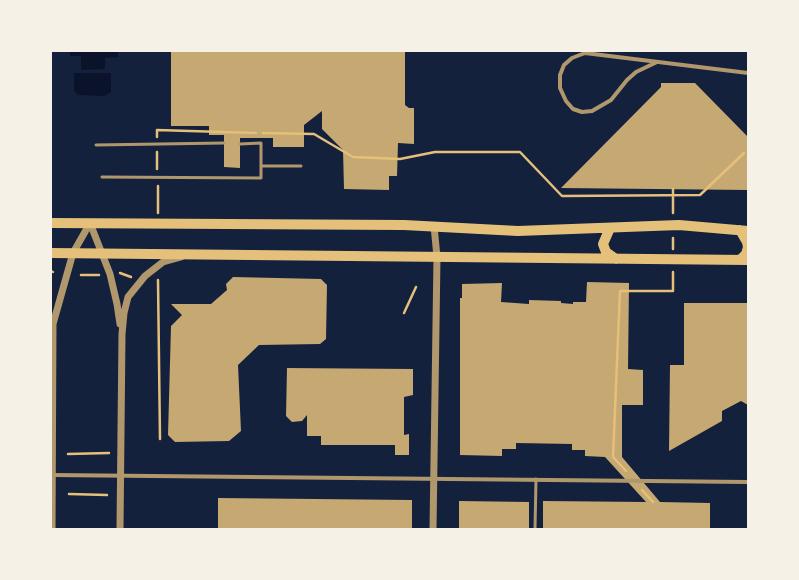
<!DOCTYPE html>
<style>
body{margin:0}
#map{position:relative;width:799px;height:580px;overflow:hidden;background:#14213d;font-family:"Fira Sans Condensed",sans-serif}
canvas{display:block}
.frame{position:absolute;inset:0;border:52px solid #f6f1e7;pointer-events:none}
</style>
<div id="map">
<canvas width="799" height="580"></canvas>
<div class="frame"></div>
</div>
<script>
const c = document.querySelector('canvas').getContext('2d');
c.lineJoin = 'round';
function fillPath(path, color) {
  c.fillStyle = color;
  c.fill(path, 'evenodd');
}
function shape(rows) {
  const path = new Path2D();
  for (const r of rows) {
    path.moveTo(r[0], r[1]);
    for (let i = 2; i < r.length; i += 2) path.lineTo(r[i], r[i + 1]);
  }
  return path;
}
function strokePath(path, color, width, dash) {
  c.strokeStyle = color;
  c.lineWidth = width;
  c.lineCap = dash ? 'butt' : 'round';
  c.setLineDash(dash || []);
  c.stroke(path);
}
fillPath(shape([
 [70,51,118,51,118,57,105,58,105,69,81,70,81,56,70,56],
 [74,73,111,73,111,92,104,96,78,95,74,91]
]), '#0b132b');
fillPath(shape([
 [171,51,405,51,405,105,409,108,414,108,414,144,398,143,397,176,389,176,389,190,344,189,343,150,322,129,322,111,304,125,304,147,273,147,273,138,240,138,240,168,224,167,224,135,209,135,209,126,171,126],
 [661,83,695,83,748,137,748,190,561,188,661,87],
 [233,277,321,279,327,285,326,339,320,344,259,345,238,365,241,431,229,441,175,442,168,435,171,326,182,315,171,304,211,304,227,290,226,284],
 [587,282,629,283,628,369,643,370,643,405,622,405,622,457,660,502,710,503,710,529,543,529,543,501,646,502,605,457,585,456,585,450,572,450,572,444,516,443,516,449,502,449,502,456,460,455,460,298,462,298,462,284,502,283,501,302,529,304,529,300,561,301,561,303,573,304,573,302,586,302],
 [684,303,748,303,748,405,741,401,722,411,722,421,669,451,670,365,684,365],
 [287,368,413,369,413,395,404,397,404,435,409,434,409,455,395,455,395,445,321,445,321,436,307,436,307,415,302,421,292,422,286,416],
 [218,498,412,500,412,529,218,529],
 [459,501,529,502,529,529,459,529]
]), '#c6a872');
strokePath(shape([
 [263,133,314,134,353,157,400,159,435,152,520,152,562,196,700,195,744,153],
 [157,137,157,130,256,133],
 [157,152,157,169],
 [158,186,158,213],
 [673,213,673,189],
 [673,249,673,238],
 [51,271,53,272],
 [120,273,131,277],
 [81,275,99,275],
 [158,280,160,439],
 [404,313,416,287],
 [68,454,109,453],
 [626,471,613,457,620,291,673,291,673,272],
 [642,490,653,502],
 [69,494,107,495]
]), '#e5c07b', 2.5);
strokePath(shape([
 [96,145,224,143],
 [261,166,301,166],
 [102,177,261,178,261,143,240,144],
 [535,529,536,479]
]), '#b1986c', 3);
strokePath(shape([
 [657,62,636,72,627,80,611,100,592,111,582,112,573,109,566,101,560,88,560,75,564,65,572,58,585,53,748,73],
 [52,475,748,482]
]), '#b1986c', 4);
strokePath(shape([
 [90,223,110,274,117,304,120,324],
 [52,529,53,324,73,253,90,223],
 [120,529,122,334,124,313,128,297,145,276,163,262,181,257],
 [433,529,437,257,434,226]
]), '#b1986c', 7);
strokePath(shape([
 [51,223,404,225,518,231,679,225,748,231],
 [610,228,603,244,606,252,616,259],
 [740,230,747,242,748,247,746,254,740,260],
 [51,253,748,260]
]), '#e5c07b', 10);
</script>
